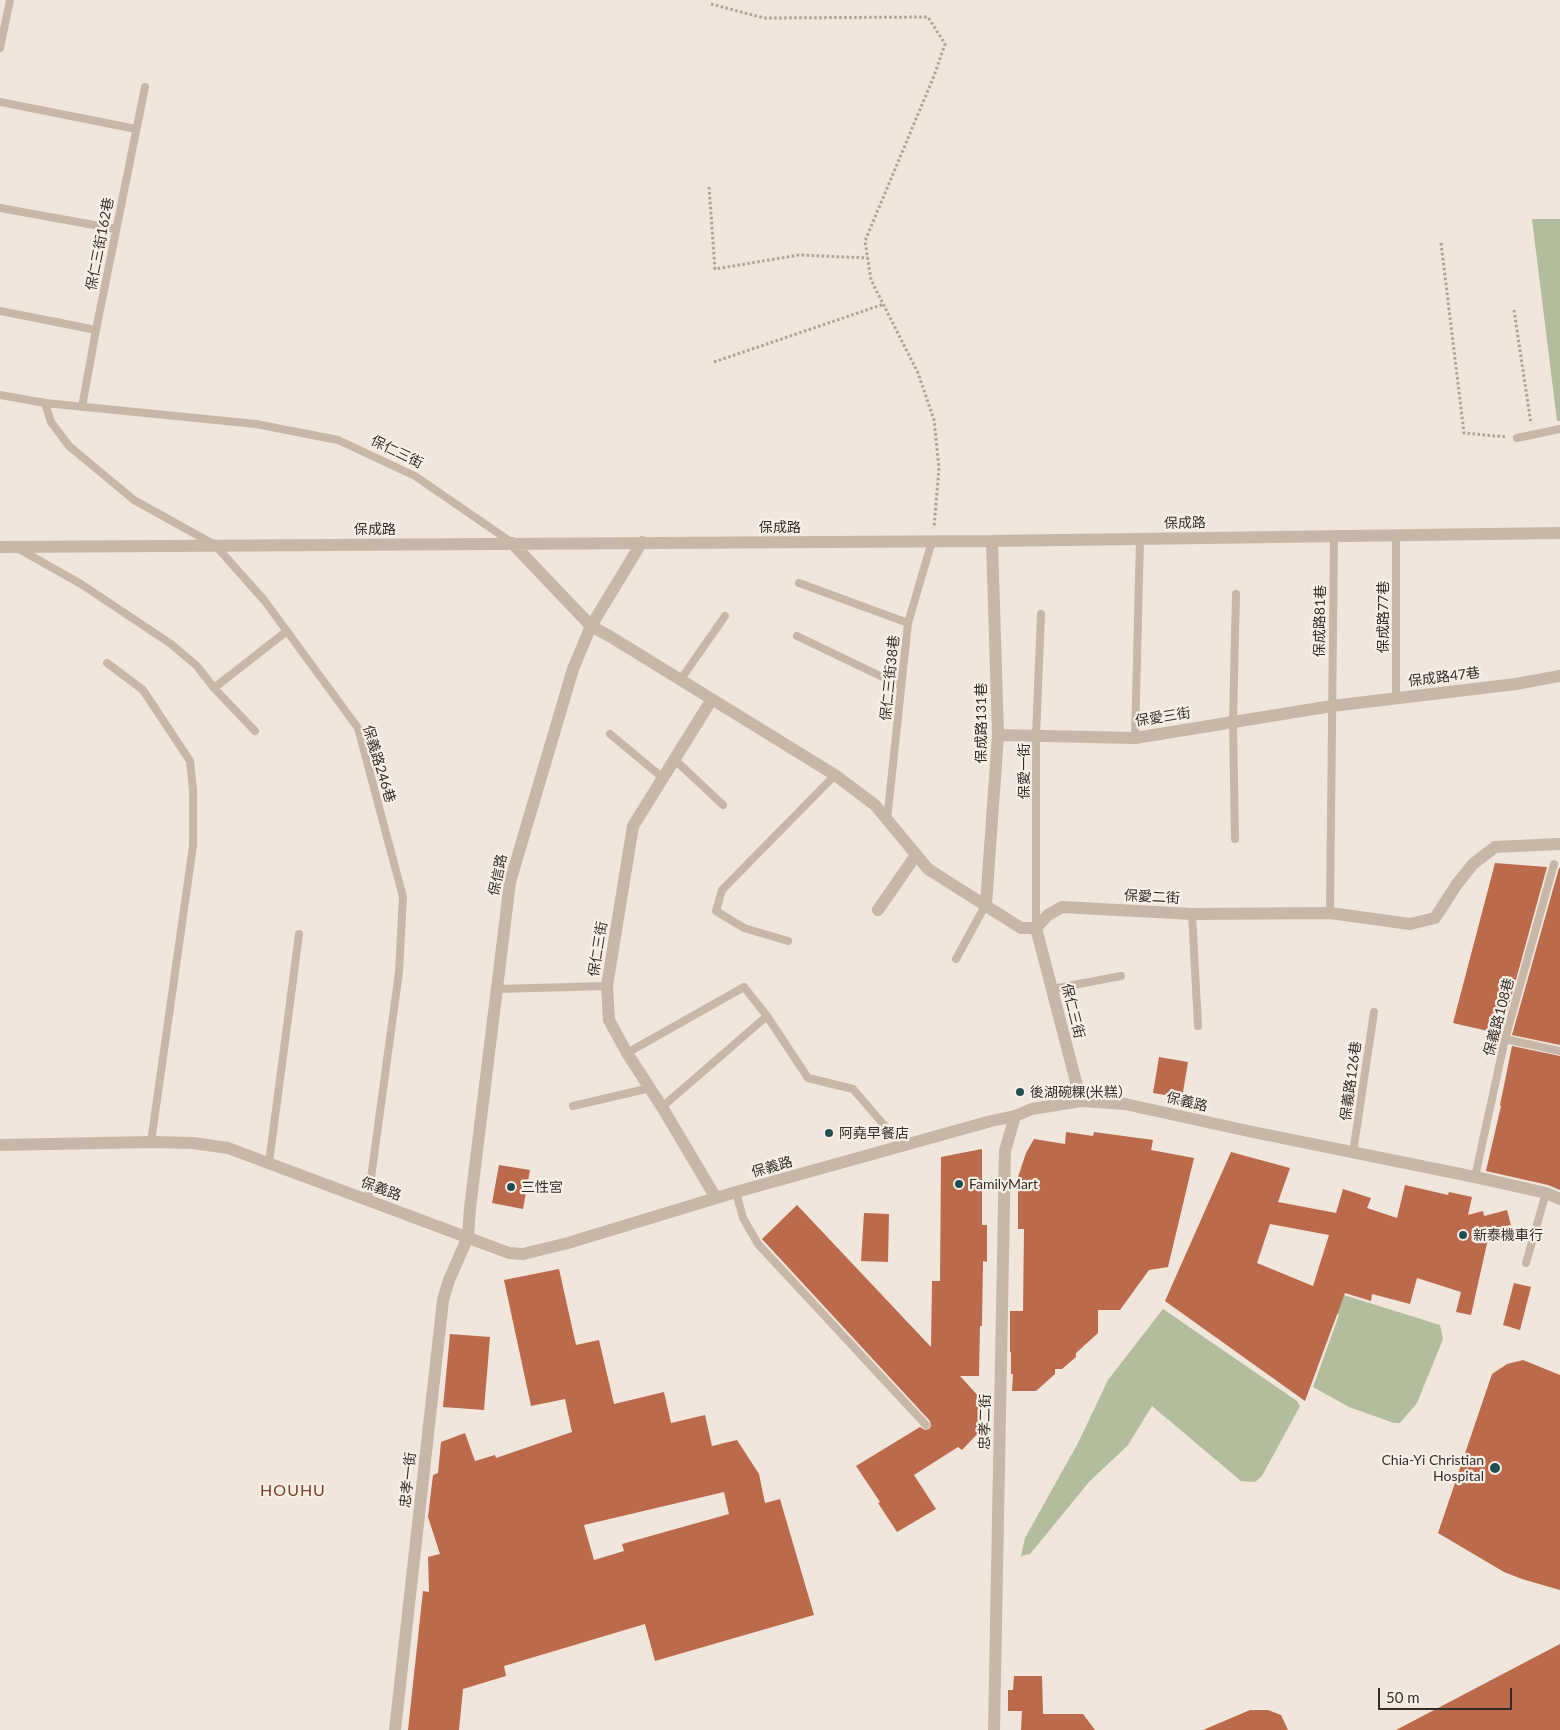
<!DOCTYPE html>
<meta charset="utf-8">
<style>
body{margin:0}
#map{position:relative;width:1560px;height:1730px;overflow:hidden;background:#f0e6db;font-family:Lato,sans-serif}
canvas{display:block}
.scale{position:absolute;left:1378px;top:1688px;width:134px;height:22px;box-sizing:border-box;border:2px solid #342c28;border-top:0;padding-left:6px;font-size:15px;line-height:18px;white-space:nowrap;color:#342c28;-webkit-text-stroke:4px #f8f0e7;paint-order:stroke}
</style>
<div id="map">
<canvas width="1560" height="1730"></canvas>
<div class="scale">50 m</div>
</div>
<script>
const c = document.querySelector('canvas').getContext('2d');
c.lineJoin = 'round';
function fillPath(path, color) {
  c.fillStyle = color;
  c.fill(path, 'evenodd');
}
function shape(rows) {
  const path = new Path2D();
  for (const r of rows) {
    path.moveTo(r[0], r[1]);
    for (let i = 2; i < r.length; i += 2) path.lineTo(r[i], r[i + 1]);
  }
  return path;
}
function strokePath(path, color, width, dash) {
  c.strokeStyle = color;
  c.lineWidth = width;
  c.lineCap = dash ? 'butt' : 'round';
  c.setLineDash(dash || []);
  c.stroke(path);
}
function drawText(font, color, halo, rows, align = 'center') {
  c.font = font + ' Lato,"Noto Sans TC",sans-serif';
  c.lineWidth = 4.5;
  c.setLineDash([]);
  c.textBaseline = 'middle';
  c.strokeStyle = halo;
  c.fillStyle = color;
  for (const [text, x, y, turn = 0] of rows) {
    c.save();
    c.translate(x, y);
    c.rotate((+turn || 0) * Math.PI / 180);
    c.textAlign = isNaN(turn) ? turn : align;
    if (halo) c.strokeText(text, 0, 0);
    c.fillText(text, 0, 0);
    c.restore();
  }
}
fillPath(shape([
 [1532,219,1560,219,1560,421,1557,421],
 [1318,1287,1440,1325,1443,1339,1417,1403,1400,1423,1394,1423,1349,1407,1313,1387,1339,1315,1312,1303],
 [1163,1309,1297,1401,1300,1406,1262,1476,1255,1482,1241,1481,1152,1406,1128,1445,1089,1482,1030,1554,1021,1556,1025,1538,1078,1443,1108,1380]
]), '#b1bd9c');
fillPath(shape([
 [1495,863,1547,867,1501,1034,1453,1023],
 [1559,868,1560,868,1560,1045,1512,1035],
 [1512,1046,1560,1056,1560,1190,1548,1185,1486,1171,1501,1106,1500,1105],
 [1159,1057,1188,1062,1182,1098,1153,1093],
 [1066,1132,1093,1136,1094,1132,1153,1140,1151,1150,1194,1158,1168,1267,1149,1270,1120,1310,1098,1310,1098,1333,1076,1353,1076,1357,1062,1369,1055,1369,1055,1374,1036,1391,1012,1391,1013,1374,1011,1374,1011,1352,1010,1352,1010,1311,1023,1311,1024,1229,1018,1229,1018,1177,1026,1153,1034,1139,1065,1144],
 [982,1149,982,1225,987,1225,987,1262,983,1261,982,1326,980,1326,979,1376,960,1376,982,1400,982,1429,962,1450,958,1447,914,1475,936,1509,897,1532,878,1503,880,1502,856,1466,920,1427,925,1430,929,1429,931,1426,930,1421,762,1239,797,1205,931,1347,932,1281,940,1281,941,1157],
 [1231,1152,1290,1168,1278,1202,1336,1213,1343,1189,1371,1198,1367,1208,1397,1218,1405,1185,1448,1195,1449,1192,1472,1197,1468,1215,1483,1211,1484,1216,1507,1210,1511,1225,1490,1230,1471,1315,1456,1312,1461,1292,1417,1278,1410,1304,1372,1294,1371,1301,1345,1293,1305,1401,1165,1301],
 [1270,1224,1329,1235,1313,1286,1257,1263],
 [499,1165,530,1170,523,1209,492,1203],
 [864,1213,889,1214,888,1262,861,1261],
 [559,1269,576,1345,599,1340,614,1404,664,1392,671,1423,705,1415,712,1446,737,1440,759,1474,765,1503,780,1499,814,1615,655,1661,645,1624,504,1666,506,1676,463,1689,459,1730,408,1730,423,1591,429,1592,428,1557,440,1554,428,1517,433,1475,438,1473,441,1442,465,1433,475,1461,495,1455,496,1458,572,1432,565,1399,531,1406,504,1280],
 [724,1492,729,1514,622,1544,624,1551,594,1560,584,1525],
 [1514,1283,1531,1287,1520,1330,1503,1325],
 [450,1334,490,1337,484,1410,443,1407],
 [1523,1360,1560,1375,1560,1590,1522,1579,1504,1572,1438,1533,1492,1374,1507,1364],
 [1560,1644,1560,1730,1396,1730],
 [1014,1676,1042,1676,1043,1714,1083,1714,1095,1730,1021,1730,1022,1711,1008,1711,1008,1690,1013,1690],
 [1250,1710,1268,1710,1281,1715,1288,1730,1203,1730]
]), '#bc6a4c');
strokePath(shape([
 [711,4,764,18,928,17,945,44,934,76,865,241,871,280,918,373,934,420,939,468,934,528],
 [709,187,715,269,799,255,868,258],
 [1441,243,1464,433,1507,437],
 [1514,310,1531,424],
 [714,362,884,304]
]), '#b2a192', 3, [2.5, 2.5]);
strokePath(shape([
 [0,48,10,0],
 [0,102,136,129],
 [0,208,116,229],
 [0,311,96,330],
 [0,395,45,403,256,424,338,440,415,476,511,542],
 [45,403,51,422,69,446,134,500,215,545,264,600,358,728,403,897,399,972,368,1200],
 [82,407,96,330,145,87],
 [1517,438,1560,429],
 [1396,535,1396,698],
 [19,549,81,584,171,644,197,666,214,688,255,731],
 [799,583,908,623],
 [797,636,901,686],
 [107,663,143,690,190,761,193,790,193,846,151,1142],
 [681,679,725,616],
 [214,688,287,631],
 [610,734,663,778],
 [1135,738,1140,539],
 [674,759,723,805],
 [887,820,908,623,932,541],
 [1235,839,1233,721,1236,594],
 [1330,913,1334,536],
 [1192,914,1198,1026],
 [1036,927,1036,736,1041,614],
 [788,941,744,928,716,911,722,890,835,775],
 [956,959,986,904],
 [497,989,607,986],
 [1052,989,1121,976],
 [1505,1039,1560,1051],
 [627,1053,744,987,767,1016,808,1078,853,1089,902,1146],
 [573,1106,650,1088],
 [662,1107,767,1016],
 [1353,1153,1374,1012],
 [269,1163,299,934],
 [1475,1177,1505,1039,1554,864],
 [736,1192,743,1218,758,1244,926,1425],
 [1526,1263,1546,1193]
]), '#c7b7a8', 8);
strokePath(shape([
 [512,543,591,626,611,637,835,775,875,805,928,869,1021,928,1036,928,1048,915,1062,907,1192,914,1330,913,1410,924,1435,918,1457,884,1473,864,1495,847,1560,844],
 [0,547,992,541,1560,533],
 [712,699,633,826,607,986,609,1020,627,1053,662,1107,716,1198],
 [998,735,1135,738,1332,706,1516,684,1560,676],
 [986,904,998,735,992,541],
 [878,910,916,855],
 [1036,928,1081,1101],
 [0,1145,151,1142,193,1143,228,1148,509,1253,523,1254,568,1243,736,1192,991,1121,1015,1116,1032,1109,1081,1101,1125,1104,1248,1131,1475,1177,1546,1193,1560,1199],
 [395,1730,443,1300,449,1280,468,1237,470,1208,510,882,573,669,591,626,642,542],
 [994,1730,1005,1151,1015,1116]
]), '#c7b7a8', 12);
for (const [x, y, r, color] of [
 [1020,1092,5,"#204e52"],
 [829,1133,5,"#204e52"],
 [959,1184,5,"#204e52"],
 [511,1187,5,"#204e52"],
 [1463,1235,5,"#204e52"],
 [1495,1468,6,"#204e52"]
]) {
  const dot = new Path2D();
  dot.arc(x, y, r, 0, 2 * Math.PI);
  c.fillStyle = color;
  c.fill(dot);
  strokePath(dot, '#f8f0e7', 2);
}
drawText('14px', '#342c28', '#f8f0e7', [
 ["保仁三街162巷",100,244,-79],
 ["保仁三街",397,452,26],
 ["保成路",1185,523,-1],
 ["保成路",780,527],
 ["保成路",375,529],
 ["保成路77巷",1383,617,-90],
 ["保成路81巷",1320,621,-89],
 ["保成路47巷",1444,677,-7],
 ["保仁三街38巷",890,678,-84],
 ["保愛三街",1163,717,-9],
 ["保成路131巷",981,723,-90],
 ["保義路246巷",379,764,73],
 ["保愛一街",1024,771,-90],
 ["保信路",498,875,-78],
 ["保愛二街",1152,897,3],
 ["保仁三街",598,949,-81],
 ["保仁三街",1073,1011,76],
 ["保義路108巷",1499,1017,-75],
 ["保義路126巷",1351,1081,-82],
 ["保義路",1187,1102,13],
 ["保義路",772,1167,-16],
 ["保義路",381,1189,20],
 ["忠孝二街",985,1422,-89],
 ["忠孝一街",408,1480,-84]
]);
drawText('14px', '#342c28', '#f8f0e7', [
 ["後湖碗粿(米糕）",1030,1092],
 ["阿堯早餐店",839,1133],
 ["FamilyMart",969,1184],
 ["三性宮",521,1187],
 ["新泰機車行",1473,1235],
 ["Chia-Yi Christian",1484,1460,"right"],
 ["Hospital",1484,1476,"right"]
], 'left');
c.letterSpacing = '1px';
drawText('16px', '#7d3d27', '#f8f0e7', [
 ["HOUHU",293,1491]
]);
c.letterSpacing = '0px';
</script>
